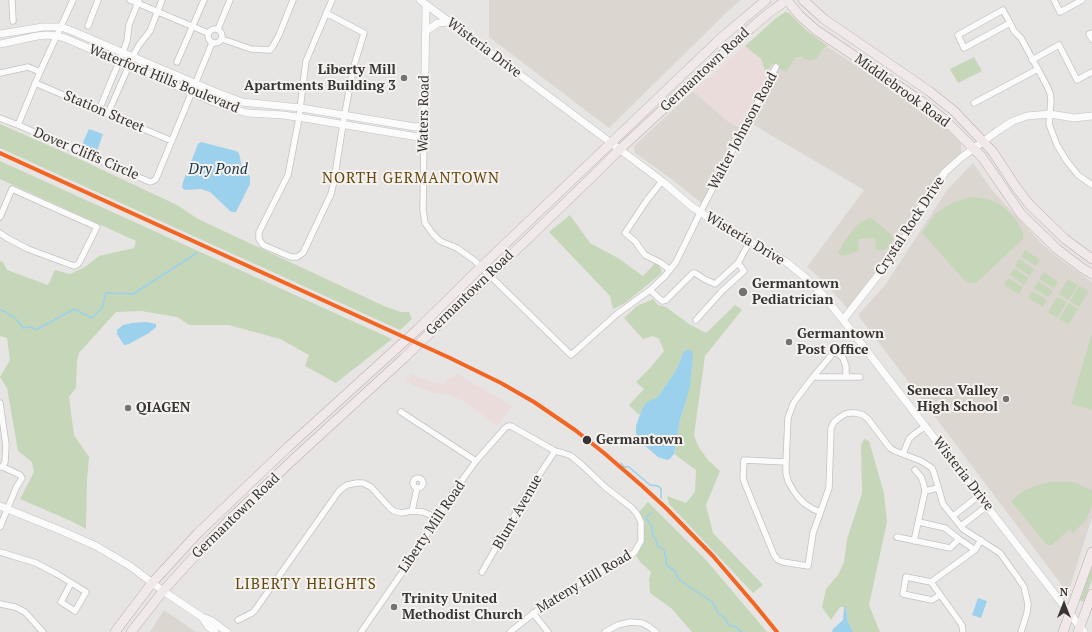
<!DOCTYPE html>
<style>
body{margin:0}
#map{position:relative;width:1092px;height:632px;overflow:hidden;background:#e7e5e3;font-family:"PT Serif",serif}
canvas{display:block}
.north{position:absolute;left:1044px;top:584px;width:40px;height:40px;-webkit-text-stroke:3px #f6f2ef;paint-order:stroke;rotate:0deg;font-size:11px;font-weight:700;line-height:16px;text-align:center;color:#363534}
.north::after{content:'';display:block;margin:auto;width:14px;height:18px;background:#363534;clip-path:polygon(50% 0,100% 100%,50% 72%,0 100%)}
</style>
<div id="map">
<canvas width="1092" height="632"></canvas>
<div class="north">N</div>
</div>
<script>
const c = document.querySelector('canvas').getContext('2d');
c.lineJoin = 'round';
function fillPath(path, color) {
  c.fillStyle = color;
  c.fill(path, 'evenodd');
}
function shape(rows) {
  const path = new Path2D();
  for (const r of rows) {
    if (r.length === 3) {
      path.moveTo(r[0] + r[2], r[1]);
      path.arc(r[0], r[1], r[2], 0, 2 * Math.PI);
      continue;
    }
    path.moveTo(r[0], r[1]);
    for (let i = 2; i < r.length; i += 2) path.lineTo(r[i], r[i + 1]);
  }
  return path;
}
function strokePath(path, color, width, dash) {
  c.strokeStyle = color;
  c.lineWidth = width;
  c.lineCap = dash ? 'butt' : 'round';
  c.setLineDash(dash || []);
  c.stroke(path);
}
function drawText(font, color, halo, rows, align = 'center') {
  c.font = font + ' "PT Serif",serif';
  c.lineWidth = 4;
  c.setLineDash([]);
  c.textBaseline = 'middle';
  c.strokeStyle = halo;
  c.fillStyle = color;
  for (const [text, x, y, turn = 0] of rows) {
    c.save();
    c.translate(x, y);
    c.rotate((+turn || 0) * Math.PI / 180);
    c.textAlign = isNaN(turn) ? turn : align;
    if (halo) c.strokeText(text, 0, 0);
    c.fillText(text, 0, 0);
    c.restore();
  }
}
fillPath(shape([
 [489,0,741,0,728,11,609,128,489,37],
 [828,47,928,113,940,122,961,144,962,157,945,172,907,235,850,311,820,278,807,267,864,190,747,121,776,67,795,58,817,58,823,49],
 [693,91,727,120,743,129,704,205,670,178,635,153,634,146],
 [973,163,992,190,1043,245,1061,260,1092,282,1092,517,1070,587,1067,592,1064,588,858,315,885,285,947,190],
 [164,610,196,632,150,632]
]), '#dcd6d1');
fillPath(shape([
 [745,46,761,59,764,66,772,64,776,67,743,129,727,121,693,91],
 [412,374,431,382,444,384,449,378,458,374,512,406,497,426,465,402,448,395,431,392,405,382]
]), '#ebdcdc');
fillPath(shape([
 [785,12,789,13,806,30,828,46,823,49,817,58,813,60,808,60,801,57,795,58,786,72,772,64,769,69,765,70,761,59,745,46,775,19],
 [974,57,982,71,958,83,950,69],
 [0,124,75,157,177,205,198,219,384,306,401,312,409,312,412,319,400,330,0,148],
 [0,161,392,339,336,383,305,366,309,355,280,339,229,325,189,325,177,317,141,311,116,312,79,353,77,361,76,388,69,397,74,435,89,457,87,480,86,529,71,521,20,499,34,472,32,462,18,451,7,388,0,377,10,360,7,338,0,336,0,261,3,262,7,270,48,285,55,270,70,274,85,267,99,256,134,248,136,241,0,179],
 [971,197,987,199,1001,205,1013,216,1021,228,1023,233,1023,239,976,283,966,282,922,233,935,214,942,209,954,202],
 [570,215,590,243,618,258,643,276,655,263,660,267,662,273,625,303,613,309,610,296,549,232],
 [869,218,871,218,892,235,893,239,887,248,884,250,876,250,875,238,858,239,859,251,842,256,838,253,845,240,858,224],
 [1025,250,1040,260,1036,266,1021,257],
 [1019,259,1034,269,1030,276,1015,266],
 [1014,268,1029,278,1024,285,1010,275],
 [1044,272,1058,282,1054,288,1039,279],
 [1008,278,1023,287,1019,294,1004,285],
 [1068,279,1078,285,1068,300,1059,294],
 [1038,281,1053,291,1048,297,1034,288],
 [1079,286,1089,291,1079,307,1070,301],
 [1032,291,1047,300,1043,307,1028,298],
 [1057,297,1067,302,1057,318,1048,312],
 [653,299,658,305,666,307,689,324,706,333,735,305,742,310,705,356,694,435,698,446,708,460,720,471,706,505,713,533,763,585,753,593,669,504,667,496,686,503,695,492,696,470,674,454,680,420,686,401,692,368,682,355,679,364,675,372,661,392,658,397,645,405,639,415,629,405,644,389,636,382,651,367,664,351,659,339,653,336,643,339,624,318,637,306],
 [1069,303,1078,309,1068,324,1059,319],
 [1092,333,1092,410,1071,404],
 [864,439,869,441,884,493,887,522,869,605,880,632,853,632,848,622,846,607,840,607,831,620,822,607,826,589,838,575,844,562,847,539,862,493,861,445],
 [1051,482,1073,482,1092,490,1092,505,1087,519,1073,533,1070,529,1052,545,1047,545,1011,501,1022,492,1032,487,1042,484],
 [648,502,707,561,767,632,692,632,671,608,650,593,649,579,651,572,641,563,634,553,641,541,637,514],
 [1092,566,1092,580,1085,599,1082,602,1080,600]
]), '#c5d7b8');
fillPath(shape([
 [89,129,103,134,97,151,82,145],
 [201,142,236,151,239,153,242,167,248,173,250,177,250,184,236,212,232,212,230,211,210,192,201,189,185,190,182,188,183,182,198,144],
 [146,322,156,324,156,327,149,333,129,344,124,345,117,334,117,330,123,325,132,323],
 [686,350,691,350,692,352,693,357,690,385,686,401,680,420,674,454,670,459,667,460,658,457,643,444,637,438,636,432,636,426,642,409,647,402,658,397,661,392,675,372,679,364,682,355],
 [978,598,987,601,981,618,972,615],
 [844,607,846,607,848,622,853,632,832,632,833,629,843,620]
]), '#9bd1ed');
strokePath(shape([
 [0,310,6,312,17,320,23,328,31,327,36,330,74,309,92,318,102,308,106,293,133,294,197,253],
 [621,463,624,467,629,467,650,485,658,486,661,489,661,498],
 [651,513,647,516,646,518,652,527,653,536,656,539,657,545,664,550,667,566,675,571,677,577,681,581,712,602,719,614,725,618,729,625,736,627,742,632]
]), '#9bd1ed', 1.5);
const minor = shape([
 [12,0,13,21],
 [73,0,40,72,18,125,150,182,153,181,156,179,212,43],
 [130,0,208,33],
 [1054,0,1060,12,1082,0],
 [326,13,364,33,353,69,343,124,334,181,331,194,303,253,297,257,291,257,263,245,259,239,259,232,288,175,299,118,303,84,306,61,332,0],
 [1010,23,964,48,958,35,1003,10,1010,23,1014,31,1021,38,1047,86,1050,93,1051,101,1049,124,1057,145,1066,160,1078,175,1092,185],
 [88,26,98,0],
 [215,36,7],
 [218,29,230,0],
 [1092,33,1089,34,1092,39],
 [222,39,251,49,270,50,273,46,279,35,293,0],
 [1032,60,1059,45,1077,80,1092,72],
 [177,62,204,0],
 [0,73,28,67,40,72],
 [35,83,172,141],
 [974,103,1038,69],
 [99,110,123,52,127,41,129,25,139,0],
 [108,113,135,52,139,45,150,31,162,0],
 [0,118,18,125],
 [424,138,423,210,425,223,433,234,440,241,457,248,474,260,571,355,617,314,650,290,665,276,676,262,704,205,760,97,776,67],
 [662,181,647,200,625,233,636,242,639,247,645,255,661,263,670,270],
 [0,217,12,189,97,227,80,261,78,264,74,266,28,249,7,238,0,233],
 [650,290,662,301,666,300,693,273,695,273,704,279,715,284,738,263,750,241],
 [696,320,722,291,744,271,738,263],
 [846,377,860,377],
 [0,403,6,445,5,462,3,467,0,467],
 [401,412,476,461],
 [903,454,909,439,913,435,926,426],
 [786,462,788,418,793,404,797,398,813,377,835,351,843,358,846,366,846,377,813,377],
 [418,483,5],
 [925,491,938,488],
 [412,511,417,488],
 [820,512,813,509,805,504,798,497,793,490,788,481,786,473,786,462,744,460,743,478,745,484,774,555,778,560,783,562,808,566,813,533,829,488,831,428,834,422,839,418,845,414,850,413,856,413,863,415,868,419,890,448,895,451,921,461,932,468,934,473,943,504,963,529,1000,553,1018,578,1024,587,1028,604,1027,613,1021,632],
 [953,516,980,495],
 [919,522,945,528,959,539],
 [961,526,987,506],
 [0,527,16,488,22,478,20,475,3,467],
 [897,537,950,548,959,539,975,550],
 [914,541,925,491,923,482,921,477,915,470],
 [0,552,36,563,57,574,86,592,75,611,61,602,71,583],
 [482,572,527,493,555,451],
 [931,582,906,577,903,594,932,600,940,595],
 [0,604,15,607,25,612,43,632],
 [533,613,548,632],
 [238,620,252,613,255,610,339,491,347,485,357,483,363,483,371,487,390,508,394,511,401,513,412,511,423,512,437,518],
 [361,632,408,564,455,490,476,461,505,428,508,426,511,426,555,451,563,453,571,456,582,465,605,487,632,508,637,514,641,522,641,541,634,553,599,572,543,606,510,632],
 [605,632,618,625,630,622,642,623,648,626,656,632],
 [963,632,962,625,931,582,975,550,981,540]
]);
const tertiary = shape([
 [420,0,662,181,691,206,709,218,785,261,806,278,824,296,843,320,1084,632],
 [426,31,438,23,449,22],
 [0,34,43,27,61,27,72,31,213,91,242,102,301,108,415,127,424,126],
 [0,44,37,36,47,35,57,36,65,38,216,103,237,110,247,113,283,115,304,118,424,138,426,5],
 [843,320,886,265,907,235,926,200,937,184,945,172,962,157,999,130,1013,121,1027,116,1050,114,1074,118,1092,116],
 [0,506,62,531,96,546,130,566,163,591,202,617,212,621,227,632],
 [202,617,208,626,215,632]
]);
const primary = shape([
 [787,0,799,15,816,30,921,101,945,120,982,157,1021,214,1057,249,1082,268,1092,274],
 [803,0,824,19,929,91,954,111,993,152,1016,187,1029,204,1065,239,1092,259],
 [115,632,152,583,198,533,288,447,418,329,481,267,721,38,766,0],
 [131,632,163,591,193,558,228,521,297,456,404,358,593,176,619,150,751,28,770,12,787,0],
 [1063,632,1092,552],
 [1078,632,1092,594]
]);
strokePath(minor, '#c3c2c1', 7);
strokePath(tertiary, '#c3c2c1', 8);
strokePath(primary, '#bcadad', 10);
strokePath(minor, '#fbfbfb', 5.5);
strokePath(tertiary, '#fbfbfb', 7);
strokePath(primary, '#f1e9e9', 9);
strokePath(shape([
 [0,153,450,358,501,383,534,402,575,430,604,453,641,485,666,508,713,556,755,605,777,632]
]), '#f26522', 4);
for (const [x, y, r, color] of [
 [404,78,4,"#747371"],
 [743,292,5,"#747371"],
 [789,342,4,"#747371"],
 [1006,399,4,"#747371"],
 [128,408,4,"#747371"],
 [587,440,5,"#363534"],
 [394,607,4,"#747371"]
]) {
  const dot = new Path2D();
  dot.arc(x, y, r, 0, 2 * Math.PI);
  c.fillStyle = color;
  c.fill(dot);
  strokePath(dot, '#f6f2ef', 1.5);
}
drawText('14px', '#363534', '#f6f2ef', [
 ["Wisteria Drive",484,48,37],
 ["Germantown Road",705,70,-43],
 ["Waterford Hills Boulevard",164,79,22],
 ["Middlebrook Road",902,91,36],
 ["Station Street",104,112,23],
 ["Waters Road",424,114,-89],
 ["Walter Johnson Road",743,131,-62],
 ["Dover Cliffs Circle",86,154,23],
 ["Crystal Rock Drive",910,226,-57],
 ["Wisteria Drive",745,239,31],
 ["Germantown Road",470,293,-44],
 ["Wisteria Drive",963,474,52],
 ["Blunt Avenue",518,512,-60],
 ["Germantown Road",236,516,-44],
 ["Liberty Mill Road",432,527,-56],
 ["Mateny Hill Road",584,582,-31]
]);
drawText('bold 14px', '#363534', '#f6f2ef', [
 ["Liberty Mill",396,70,"right"],
 ["Apartments Building 3",396,86,"right"],
 ["Germantown",752,284],
 ["Pediatrician",752,300],
 ["Germantown",797,334],
 ["Post Office",797,350],
 ["Seneca Valley",998,391,"right"],
 ["High School",998,407,"right"],
 ["QIAGEN",136,408],
 ["Trinity United",402,599],
 ["Methodist Church",402,615]
], 'left');
drawText('bold 14px', '#363534', '#f6f2ef', [
 ["Germantown",596,440]
], 'left');
drawText('italic 15px', '#153849', '#f6f2ef', [
 ["Dry Pond",218,170]
]);
c.letterSpacing = '1px';
drawText('15px', '#63470d', '#f6f2ef', [
 ["NORTH GERMANTOWN",411,179],
 ["LIBERTY HEIGHTS",306,585]
]);
c.letterSpacing = '0px';
</script>
